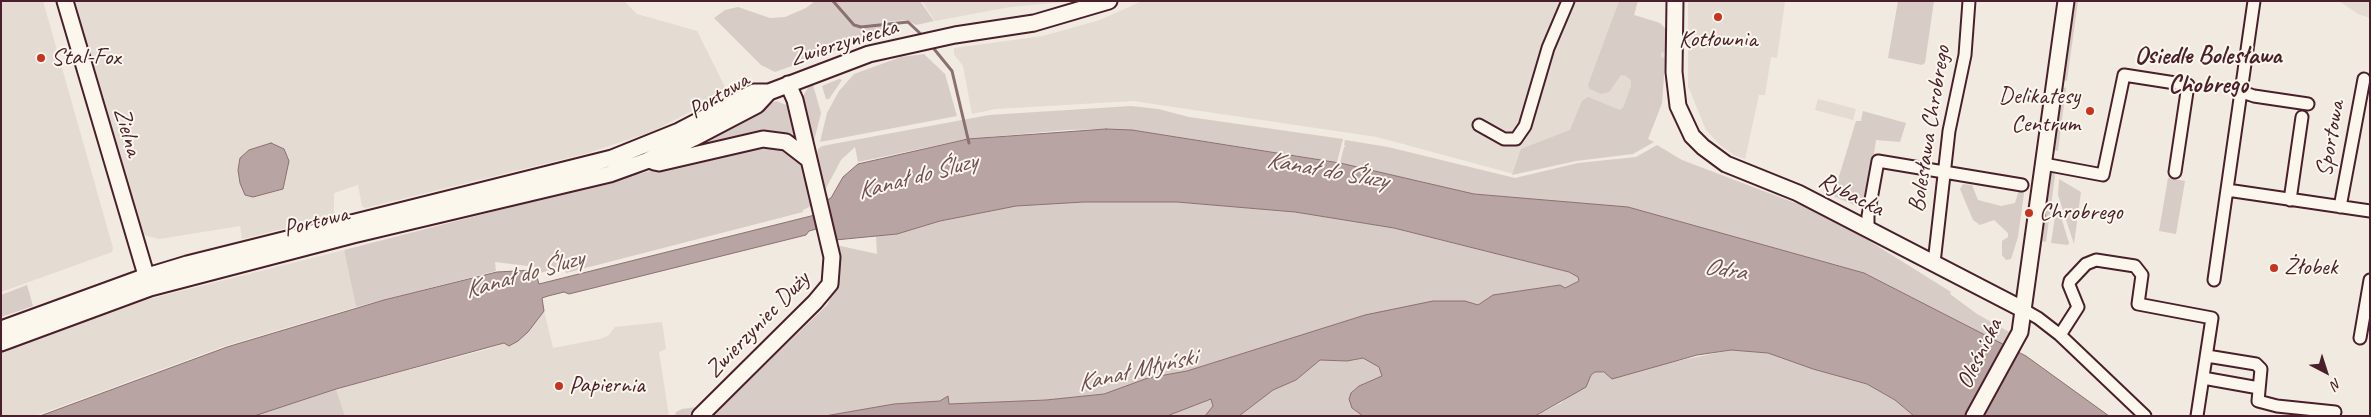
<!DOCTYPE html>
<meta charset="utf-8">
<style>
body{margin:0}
#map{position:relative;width:2371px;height:417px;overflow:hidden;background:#f0eae0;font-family:Caveat,sans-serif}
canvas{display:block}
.frame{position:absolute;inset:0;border:2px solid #4a1f2b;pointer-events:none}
.north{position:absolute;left:2301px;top:347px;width:50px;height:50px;-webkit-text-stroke:4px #fbf7ec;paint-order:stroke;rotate:140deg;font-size:14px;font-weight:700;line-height:20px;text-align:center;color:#4a1f2b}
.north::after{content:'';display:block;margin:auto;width:18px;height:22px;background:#4a1f2b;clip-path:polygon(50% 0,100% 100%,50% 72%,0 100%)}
</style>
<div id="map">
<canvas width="2371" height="417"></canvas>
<div class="frame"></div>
<div class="north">N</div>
</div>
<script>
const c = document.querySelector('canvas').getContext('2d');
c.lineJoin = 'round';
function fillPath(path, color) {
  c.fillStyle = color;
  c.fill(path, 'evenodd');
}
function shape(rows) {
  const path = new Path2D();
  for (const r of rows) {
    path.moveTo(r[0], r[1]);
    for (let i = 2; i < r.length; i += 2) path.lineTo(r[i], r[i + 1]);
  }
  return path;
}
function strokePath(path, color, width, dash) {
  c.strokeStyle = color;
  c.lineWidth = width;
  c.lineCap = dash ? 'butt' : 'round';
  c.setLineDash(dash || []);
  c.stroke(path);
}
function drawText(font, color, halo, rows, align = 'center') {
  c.font = font + ' Caveat,sans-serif';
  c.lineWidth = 4;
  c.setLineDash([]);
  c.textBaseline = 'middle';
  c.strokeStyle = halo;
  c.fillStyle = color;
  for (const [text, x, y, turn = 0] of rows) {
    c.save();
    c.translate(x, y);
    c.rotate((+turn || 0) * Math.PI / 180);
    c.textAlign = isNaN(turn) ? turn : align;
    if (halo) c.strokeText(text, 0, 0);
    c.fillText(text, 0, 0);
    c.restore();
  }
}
fillPath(shape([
 [1,1,43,1,113,248,112,252,1,292],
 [72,1,624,1,637,14,697,31,728,93,651,132,588,153,365,208,362,206,358,185,334,193,334,216,242,239,240,226,159,239,137,233],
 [922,1,1073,1,1010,7,935,21],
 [1142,1,1619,1,1613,18,1667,38,1662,103,1648,139,1514,174,1377,137,1133,101,995,109,972,114,963,66,954,54,954,48,1043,36,1100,20],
 [1688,1,1785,1,1777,58,1771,57,1765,95,1759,95,1745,159,1734,155,1721,146,1706,130,1688,86],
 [2339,1,2370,1,2370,18,2358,14],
 [1818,99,1856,109,1853,120,1815,110],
 [344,250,356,307,225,346,35,416,1,416,1,352,149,299],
 [544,311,553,348,600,339,608,336,615,327,662,322,666,349,659,352,669,416,345,416,336,389,489,349,505,343]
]), '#e4dbd2');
fillPath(shape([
 [815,1,920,1,934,21,916,25,906,20,882,22,888,35,859,42,775,72,761,65,714,18,725,10,738,7,770,18,785,17,806,8],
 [1619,1,1638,1,1634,15,1660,23,1666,29,1665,53,1661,52,1661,57,1665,58,1662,103,1648,139,1654,142,1633,154,1576,161,1512,175,1521,149,1570,130,1582,101,1588,97,1620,110,1623,108,1631,86,1631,80,1626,76,1621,75,1609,92,1601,94,1590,89,1588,85],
 [1898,1,1934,1,1925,63,1922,65,1888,58],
 [2074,1,2078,1,2067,81,2063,80],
 [924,54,945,74,957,116,820,142,827,113,839,91,854,74,901,57],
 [839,79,842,80,829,99,826,99,822,86],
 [813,85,821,113,813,145,800,101,809,86],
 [2062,87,2066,88,2058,151,2054,150],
 [776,101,789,106,798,141,669,158],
 [1131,106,1158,109,1189,117,1343,139,1337,162,1133,130,1107,129,1067,130,967,139,858,162,855,147,841,160,824,192,816,160,818,149,822,146,989,115],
 [1863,111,1906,123,1900,142,1876,140,1866,210,1833,196,1856,121,1861,121],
 [1345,140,1388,147,1515,178,1578,163,1636,157,1657,145,1682,160,1803,206,1863,237,1951,292,1950,294,1977,314,2011,333,2004,345,1864,273,1628,207,1474,194,1340,163,1344,147,1346,146,1344,145],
 [773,142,802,161,813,205,803,210,803,212,566,273,564,267,540,273,536,267,495,262,496,271,356,307,344,250,759,143],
 [2054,171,2055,176,2046,242,2042,241,2051,172],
 [2168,178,2185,181,2176,234,2159,231],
 [2059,179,2081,192,2074,244,2058,195],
 [1963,184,1972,185,1978,200,2001,206,2015,203,2020,186,2025,186,2018,237,2011,259,2006,260,2002,255,2002,241,2008,237,2008,233,1994,220,1980,225,1973,220,1960,189],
 [1084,202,1177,202,1295,212,1394,228,1569,272,1578,277,1579,281,1565,288,1560,285,1493,295,1478,305,1465,301,1365,315,1187,371,1148,378,1104,394,1046,400,949,404,948,397,940,401,894,404,825,416,712,416,827,305,838,284,840,262,836,245,877,254,876,235,897,234,940,221,1016,206],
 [2057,204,2069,243,2068,245,2051,243],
 [27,285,33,306,1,317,1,295],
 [1731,350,1768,353,1813,369,1867,384,1895,400,1914,416,1535,416,1561,403,1595,372,1625,376,1643,368],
 [1363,358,1379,367,1382,376,1359,386,1351,393,1349,399,1352,408,1363,416,1239,416,1273,390,1296,380,1320,360,1347,361],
 [336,389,345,416,254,416,272,409],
 [1211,399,1213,406,1205,416,1167,416],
 [696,407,697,409,692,416,675,416,676,412,682,409]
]), '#d8ccc6');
const water = shape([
 [1106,129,1132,130,1340,163,1474,194,1628,207,1864,273,2026,356,2109,416,1914,416,1895,400,1867,384,1813,369,1768,353,1731,350,1697,355,1612,379,1604,372,1595,372,1591,375,1586,387,1535,416,1363,416,1352,408,1349,399,1351,393,1359,386,1382,376,1379,367,1363,358,1347,361,1320,360,1296,380,1273,390,1239,416,1205,416,1213,406,1211,399,1167,416,825,416,894,404,940,401,948,396,949,404,1046,400,1104,394,1148,378,1187,371,1365,315,1433,301,1465,301,1478,305,1493,295,1560,285,1565,288,1579,281,1578,277,1569,272,1394,228,1295,212,1177,202,1084,202,1016,206,940,221,897,234,835,240,831,225,809,231,806,235,569,294,564,292,548,296,542,298,544,311,528,332,518,341,509,346,504,343,336,389,254,416,40,416,227,347,384,300,497,272,535,270,539,284,811,216,827,211,825,201,831,198,843,177,858,164,968,139,1106,129],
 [271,143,284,149,289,161,283,189,253,197,245,195,240,183,238,170,240,158,249,150,271,143]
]);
fillPath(water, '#b8a4a2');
strokePath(water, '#8c6f72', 1);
strokePath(shape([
 [833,1,854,25,861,27,908,22,925,38],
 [930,44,952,71,969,143]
]), '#8c6f72', 3);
const street = shape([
 [2242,92,2254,96,2308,104],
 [1479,125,1504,139,1516,139,1525,126,1548,48,1568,1],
 [2044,164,2103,175,2124,75,2188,85,2175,172],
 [2227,190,2370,211],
 [2290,200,2302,117],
 [2340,207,2364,79],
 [1868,229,1868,216,1878,161,2022,185],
 [1934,263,1949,131,1965,55,1969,1],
 [2214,280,2254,1],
 [2024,310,2038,318,2060,335,2145,416],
 [2060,335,2078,307,2069,285,2070,281,2086,264,2096,260,2135,266,2142,275,2138,304,2212,318,2197,416],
 [2360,338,2370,280],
 [2207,356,2256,364,2261,369,2258,401,2277,406,2335,412],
 [2203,378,2259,388]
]);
const secondary = shape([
 [65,1,149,285],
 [1675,1,1674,72,1678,106,1692,136,1703,147,1726,164,1798,193,2024,310],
 [654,162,659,163,763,139,786,142,808,159],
 [1,329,141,278,187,264,612,158,679,131,754,92,769,92,869,54,955,35,1034,23,1109,1],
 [1,343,150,288,353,235,610,174,646,161,694,138,757,105,769,92],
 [700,416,815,302,830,284,832,257,795,100,788,84],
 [1974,416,2020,332,2066,1]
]);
strokePath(street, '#4a1f2b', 15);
strokePath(secondary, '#4a1f2b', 19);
strokePath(street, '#fbf7ec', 11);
strokePath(secondary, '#fbf7ec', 15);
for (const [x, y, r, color] of [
 [1718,17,5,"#c8321e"],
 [41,58,5,"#c8321e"],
 [2090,111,5,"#c8321e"],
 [2029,213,5,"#c8321e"],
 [2274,268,5,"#c8321e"],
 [559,386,5,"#c8321e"]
]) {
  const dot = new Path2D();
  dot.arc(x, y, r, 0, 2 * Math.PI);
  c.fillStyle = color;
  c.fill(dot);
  strokePath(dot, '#fbf7ec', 2);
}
drawText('24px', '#4a1f2b', '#fbf7ec', [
 ["Kotłownia",1718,40,"center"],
 ["Stal-Fox",51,58],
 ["Delikatesy",2080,97,"right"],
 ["Centrum",2080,125,"right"],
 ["Chrobrego",2039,213],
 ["Żłobek",2284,268],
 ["Papiernia",569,386]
], 'left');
drawText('24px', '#4a1f2b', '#fbf7ec', [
 ["Zwierzyniecka",844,43,-17],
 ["Portowa",719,96,-32],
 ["Bolesława Chrobrego",1930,129,-81],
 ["Zielna",127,132,74],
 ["Sportowa",2331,139,-80],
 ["Rybacka",1851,195,27],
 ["Portowa",316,222,-14],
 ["Zwierzyniec Duży",758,325,-46],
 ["Oleśnicka",1980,354,-64]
]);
drawText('bold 25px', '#4a1f2b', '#fbf7ec', [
 ["Osiedle Bolesława",2208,56],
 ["Chobrego",2208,85]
]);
drawText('italic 25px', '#704e55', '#fbf7ec', [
 ["Kanał do Śluzy",1327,171,10],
 ["Kanał do Śluzy",917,177,-15],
 ["Odra",1725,270,9],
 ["Kanał do Śluzy",524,275,-16],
 ["Kanał Młyński",1137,371,-13]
]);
</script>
